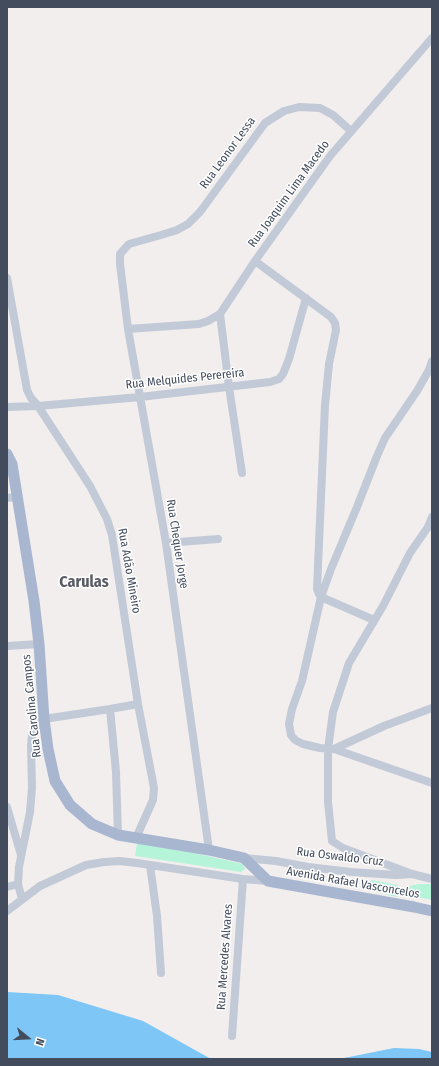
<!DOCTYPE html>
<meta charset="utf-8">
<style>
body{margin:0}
#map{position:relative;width:439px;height:1066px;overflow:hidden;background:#f1eeed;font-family:"Fira Sans Condensed",sans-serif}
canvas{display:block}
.frame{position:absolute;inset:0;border:8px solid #434c5d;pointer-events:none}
.north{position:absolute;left:8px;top:1018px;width:40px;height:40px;-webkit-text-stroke:3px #fff;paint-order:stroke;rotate:108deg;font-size:11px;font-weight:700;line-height:16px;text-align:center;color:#434c5d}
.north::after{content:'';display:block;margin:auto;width:14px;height:18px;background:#434c5d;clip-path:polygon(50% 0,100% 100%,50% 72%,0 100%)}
</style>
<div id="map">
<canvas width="439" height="1066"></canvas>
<div class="frame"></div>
<div class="north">N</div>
</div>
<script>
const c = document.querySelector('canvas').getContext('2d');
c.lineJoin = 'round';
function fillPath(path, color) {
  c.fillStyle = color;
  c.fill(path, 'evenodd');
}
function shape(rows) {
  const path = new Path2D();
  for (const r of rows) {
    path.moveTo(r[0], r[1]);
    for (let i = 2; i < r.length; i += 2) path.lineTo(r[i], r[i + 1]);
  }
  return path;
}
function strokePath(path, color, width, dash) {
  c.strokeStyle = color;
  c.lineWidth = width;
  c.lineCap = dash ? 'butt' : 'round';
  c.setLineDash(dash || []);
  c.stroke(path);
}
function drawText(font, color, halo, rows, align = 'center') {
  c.font = font + ' "Fira Sans Condensed",sans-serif';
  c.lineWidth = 3;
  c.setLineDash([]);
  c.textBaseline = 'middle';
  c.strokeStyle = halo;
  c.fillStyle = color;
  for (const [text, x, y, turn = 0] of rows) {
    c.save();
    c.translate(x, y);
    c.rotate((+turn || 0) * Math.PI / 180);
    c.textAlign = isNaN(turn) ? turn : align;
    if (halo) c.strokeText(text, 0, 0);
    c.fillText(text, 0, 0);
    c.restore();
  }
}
fillPath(shape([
 [137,843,189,852,243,864,245,869,241,872,135,856],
 [371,880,398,885,399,891,397,897,369,890],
 [420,884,432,884,432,900,409,895,404,890,409,886]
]), '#b6f4da');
fillPath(shape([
 [7,992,58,995,143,1021,211,1059,7,1059],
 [394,1048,419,1049,432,1052,432,1059,339,1059]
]), '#7dc6f6');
strokePath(shape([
 [255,261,331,317,335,323,336,330,329,364,325,405,317,589,319,594,321,597,374,620],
 [7,278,27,390,31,398,38,406,90,486,107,519,112,535,138,704,154,788,153,800,136,838],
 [128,329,199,324,208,321,220,314],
 [432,361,429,370,417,391,385,438,377,456,357,507,331,569,321,597,302,681,292,709,289,724,291,735,295,740,303,744,320,748,334,749,432,783],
 [7,407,38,406,140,397,270,382,279,379,283,374,289,359,306,298],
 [242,473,229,387,220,314,255,261,330,156,432,38],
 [7,498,17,497],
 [166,543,218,539],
 [7,646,39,644],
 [110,709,116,772,118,835],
 [334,749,384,726,432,708],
 [7,807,21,855],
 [209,850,166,543,128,329,120,264,120,254,129,244,161,235,177,230,188,224,200,212,265,123,284,111,299,107,320,108,333,115,351,131],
 [244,858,276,861,308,867,351,872,396,875,412,874,432,879],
 [150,865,157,916,161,973],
 [412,874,343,848,332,841,328,802,328,749,333,712,349,663,383,606,410,553,428,527,432,517],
 [7,887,18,884],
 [22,899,18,884,19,867,30,812,32,788,31,745,32,736,34,729,44,719,110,709,138,704],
 [7,911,40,886,86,865,104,862,119,861,137,863,243,879,268,881],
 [232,1036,243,879]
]), '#c2c9d7', 8);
strokePath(shape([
 [7,454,12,464,34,601,39,644,44,719,48,749,55,781,70,805,92,824,118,835,209,850,244,858,268,881,414,907,432,911]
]), '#a9b6d0', 11);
drawText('12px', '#434c5d', '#fff', [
 ["Rua Leonor Lessa",228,153,-54],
 ["Rua Joaquim Lima Macedo",289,194,-54],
 ["Rua Melquides Perereira",185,379,-6],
 ["Rua Chequer Jorge",177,544,81],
 ["Rua Adão Mineiro",129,571,80],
 ["Rua Carolina Campos",32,706,-96],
 ["Rua Oswaldo Cruz",340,857,7],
 ["Avenida Rafael Vasconcelos",353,883,10],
 ["Rua Mercedes Alvares",225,957,-86]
]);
drawText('bold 16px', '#595c63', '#fff', [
 ["Carulas",84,583]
]);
</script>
